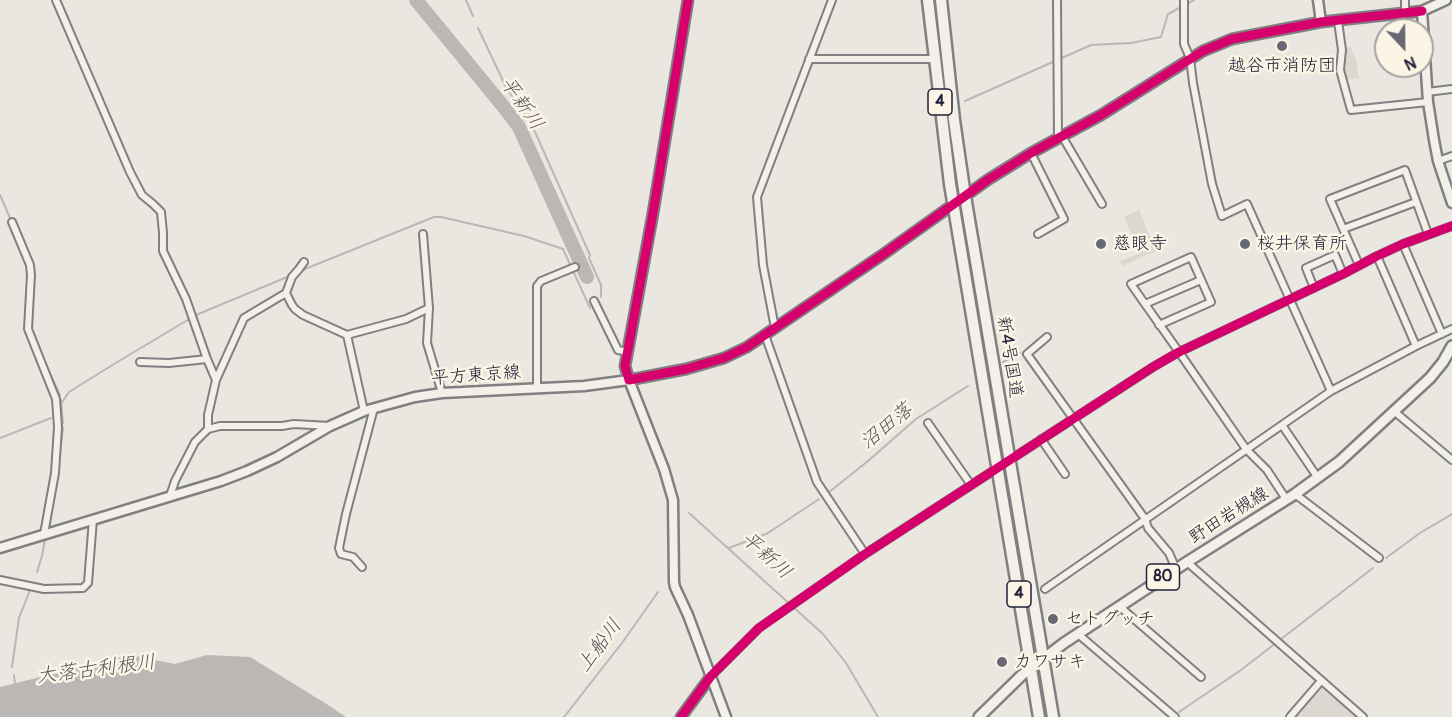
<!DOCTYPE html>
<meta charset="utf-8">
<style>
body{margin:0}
#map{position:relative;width:1452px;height:717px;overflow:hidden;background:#eae7e0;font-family:Pangolin,sans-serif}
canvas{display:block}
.north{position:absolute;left:1374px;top:18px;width:60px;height:60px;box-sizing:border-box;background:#fcf5e5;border:2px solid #a5a1a1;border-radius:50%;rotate:158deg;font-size:16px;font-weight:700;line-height:24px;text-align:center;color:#22223b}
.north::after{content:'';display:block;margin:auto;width:21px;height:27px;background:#686775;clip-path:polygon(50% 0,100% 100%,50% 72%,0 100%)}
</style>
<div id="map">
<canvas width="1452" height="717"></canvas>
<div class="north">N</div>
</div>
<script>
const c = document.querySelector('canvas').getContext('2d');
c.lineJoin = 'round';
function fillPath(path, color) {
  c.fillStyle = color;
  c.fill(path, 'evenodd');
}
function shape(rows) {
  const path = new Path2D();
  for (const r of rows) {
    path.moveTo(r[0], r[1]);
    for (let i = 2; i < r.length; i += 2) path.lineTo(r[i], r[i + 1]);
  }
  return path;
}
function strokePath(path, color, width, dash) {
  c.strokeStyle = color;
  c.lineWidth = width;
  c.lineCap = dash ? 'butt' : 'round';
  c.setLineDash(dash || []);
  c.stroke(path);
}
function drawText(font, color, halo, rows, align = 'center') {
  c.font = font + ' Pangolin,"Klee One",sans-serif';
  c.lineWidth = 5;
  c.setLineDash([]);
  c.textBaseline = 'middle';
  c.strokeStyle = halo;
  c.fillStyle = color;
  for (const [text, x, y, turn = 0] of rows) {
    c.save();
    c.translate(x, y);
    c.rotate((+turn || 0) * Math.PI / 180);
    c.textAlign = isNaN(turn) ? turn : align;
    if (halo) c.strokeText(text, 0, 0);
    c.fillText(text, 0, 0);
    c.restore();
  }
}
fillPath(shape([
 [1322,688,1325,688,1359,717,1297,717]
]), '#dcd7d1');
fillPath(shape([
 [1351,47,1356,60,1359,78,1343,80,1341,70,1343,48],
 [1139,210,1156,251,1122,266,1120,261,1140,253,1124,217]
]), '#dcd8d0');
fillPath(shape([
 [130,655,175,664,207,655,250,657,325,703,346,717,0,717,0,687]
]), '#bab7b5');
strokePath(shape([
 [466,0,473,16],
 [690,14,692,3],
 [478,28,507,89,531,123,590,255,589,258,601,285,601,297],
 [965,101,1091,45,1131,43,1161,37,1168,14,1194,0],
 [661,184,663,181,673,118],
 [0,195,10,218],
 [300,271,434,217,441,217,524,236,563,249,590,308],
 [34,288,34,275],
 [642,299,645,278],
 [639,314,641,304],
 [43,359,60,395],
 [1003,362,1020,353],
 [61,400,63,423],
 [61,404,69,392,114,364,196,315,292,275],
 [0,438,51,418],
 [61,445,63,428],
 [58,466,61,448],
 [828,493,868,461,916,419,968,386],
 [689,513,823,634,846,663,878,717],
 [729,548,768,533,819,499],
 [1386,558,1420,533,1452,514],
 [37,572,42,556,45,539],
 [12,667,19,618,30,590],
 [14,675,15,684],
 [1179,712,1241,670,1373,568],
 [564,717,622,643,658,592]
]), '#bab7b5', 2);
strokePath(shape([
 [416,0,503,106,519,127,587,277]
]), '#bab7b5', 14);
const street = shape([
 [56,0,130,172,142,195,153,204,161,212,163,233,163,251,186,299,207,359,216,380,208,415,208,429],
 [1057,0,1058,138],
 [1184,0,1184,44,1190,58,1193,83,1212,184,1222,216,1247,204,1331,391],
 [1405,0,1405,12],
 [1338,21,1342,50,1340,70,1351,110,1428,102],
 [809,59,935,59],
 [1427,92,1452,89],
 [1062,136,1102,204],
 [1031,153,1064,219,1038,234],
 [1438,161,1452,156],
 [12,222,30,265,31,275,28,329,56,399,58,427,55,473,44,534],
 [1343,229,1416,202],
 [423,234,429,308,427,343,442,393],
 [1403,244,1442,334],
 [1377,256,1416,346],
 [304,262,299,269,292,277,286,293,292,305,295,309,303,315,347,335,406,319,429,308],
 [1359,265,1330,199,1405,170,1428,234],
 [1314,288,1306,268,1335,255,1343,274],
 [594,301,618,350,628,352],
 [1145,304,1201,280],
 [1159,325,1211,302,1191,257,1131,284,1145,304,1179,352,1246,449,1267,470,1286,499],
 [775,328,763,265,757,197,832,0],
 [347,335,364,411],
 [765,335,817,482,865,554],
 [1047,337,1027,354,1145,519,1148,528,1169,553,1176,569],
 [140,362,169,363,207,359],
 [216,380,244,318,286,293],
 [537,389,537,286,541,281,575,267],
 [1395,412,1452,460],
 [928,423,971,485],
 [1282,425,1318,478],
 [1041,439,1065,474],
 [1295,494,1379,558],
 [170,496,175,481,195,442,208,429,220,426,282,426,294,424,330,426],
 [1187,562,1363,717],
 [362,567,353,557,341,554,339,548,346,514,374,408],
 [0,580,44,589,83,588,88,583,93,519],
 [1045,589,1331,391,1416,346,1452,329],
 [1119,606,1201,677],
 [1078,634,1175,717],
 [711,676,759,628,865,554,1153,367,1179,352,1343,274,1377,256,1403,244,1452,226],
 [1290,717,1321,681]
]);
const secondary = shape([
 [688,0,653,213,625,366,629,380,686,369,724,358,747,347,885,253,989,179,1031,153,1101,115,1203,51,1232,39,1321,22,1422,11],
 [1318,0,1321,22],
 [1446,0,1422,11,1428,102,1434,140,1438,161,1452,203],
 [0,548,221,481,247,471,277,457,330,426,364,411,415,397,442,393,584,386,629,380,664,469,673,500,674,582,675,587,688,615,726,717],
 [681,717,711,676]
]);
const primary = shape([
 [979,717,1022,675,1064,643,1187,562,1295,494,1339,462,1430,378,1443,362,1452,346]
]);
const highway = shape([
 [928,0,950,184,1039,717],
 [941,0,954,120,965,196,1053,717]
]);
strokePath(street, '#807f81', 10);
strokePath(secondary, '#807f81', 13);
strokePath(primary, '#807f81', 14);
strokePath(highway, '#807f81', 15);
strokePath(street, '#f3f0ea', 6);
strokePath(secondary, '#f3f0ea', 8);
strokePath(primary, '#f3f0ea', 9);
strokePath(highway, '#f3f0ea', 10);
strokePath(shape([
 [688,0,653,213,625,366,629,380,686,369,724,358,747,347,885,253,989,179,1031,153,1101,115,1203,51,1232,39,1321,22,1422,11],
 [681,717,711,676,759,628,865,554,1153,367,1179,352,1343,274,1377,256,1403,244,1452,226]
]), '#d6006c', 9);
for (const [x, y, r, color] of [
 [1282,46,6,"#686775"],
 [1101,244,6,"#686775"],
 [1245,244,6,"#686775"],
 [1053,619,6,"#686775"],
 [1002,662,6,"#686775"]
]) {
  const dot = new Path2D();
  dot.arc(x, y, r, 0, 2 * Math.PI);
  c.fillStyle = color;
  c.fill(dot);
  strokePath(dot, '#fcf5e5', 2);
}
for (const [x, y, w] of [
 [940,102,24],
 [1163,577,33],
 [1019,594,24]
]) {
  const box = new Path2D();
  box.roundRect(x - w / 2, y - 13, w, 26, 4.5);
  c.fillStyle = '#fcf5e5';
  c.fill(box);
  strokePath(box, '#22223b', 1.5);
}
drawText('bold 16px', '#22223b', null, [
 ["4",940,102],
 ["80",1163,577],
 ["4",1019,594]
]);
drawText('18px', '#22223b', '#fcf5e5', [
 ["越谷市消防団",1282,66,"center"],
 ["慈眼寺",1113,244],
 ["桜井保育所",1257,244],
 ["セトグッチ",1065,619],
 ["カワサキ",1014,662]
], 'left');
drawText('18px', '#22223b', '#fcf5e5', [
 ["新4号国道",1009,357,81],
 ["平方東京線",476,376,-4],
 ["野田岩槻線",1229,516,-32]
]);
drawText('italic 20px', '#575564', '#fcf5e5', [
 ["平新川",521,104,55],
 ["沼田落",887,427,-39],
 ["平新川",766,556,42],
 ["上船川",600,646,-53],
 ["大落古利根川",96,670,-7]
]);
</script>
